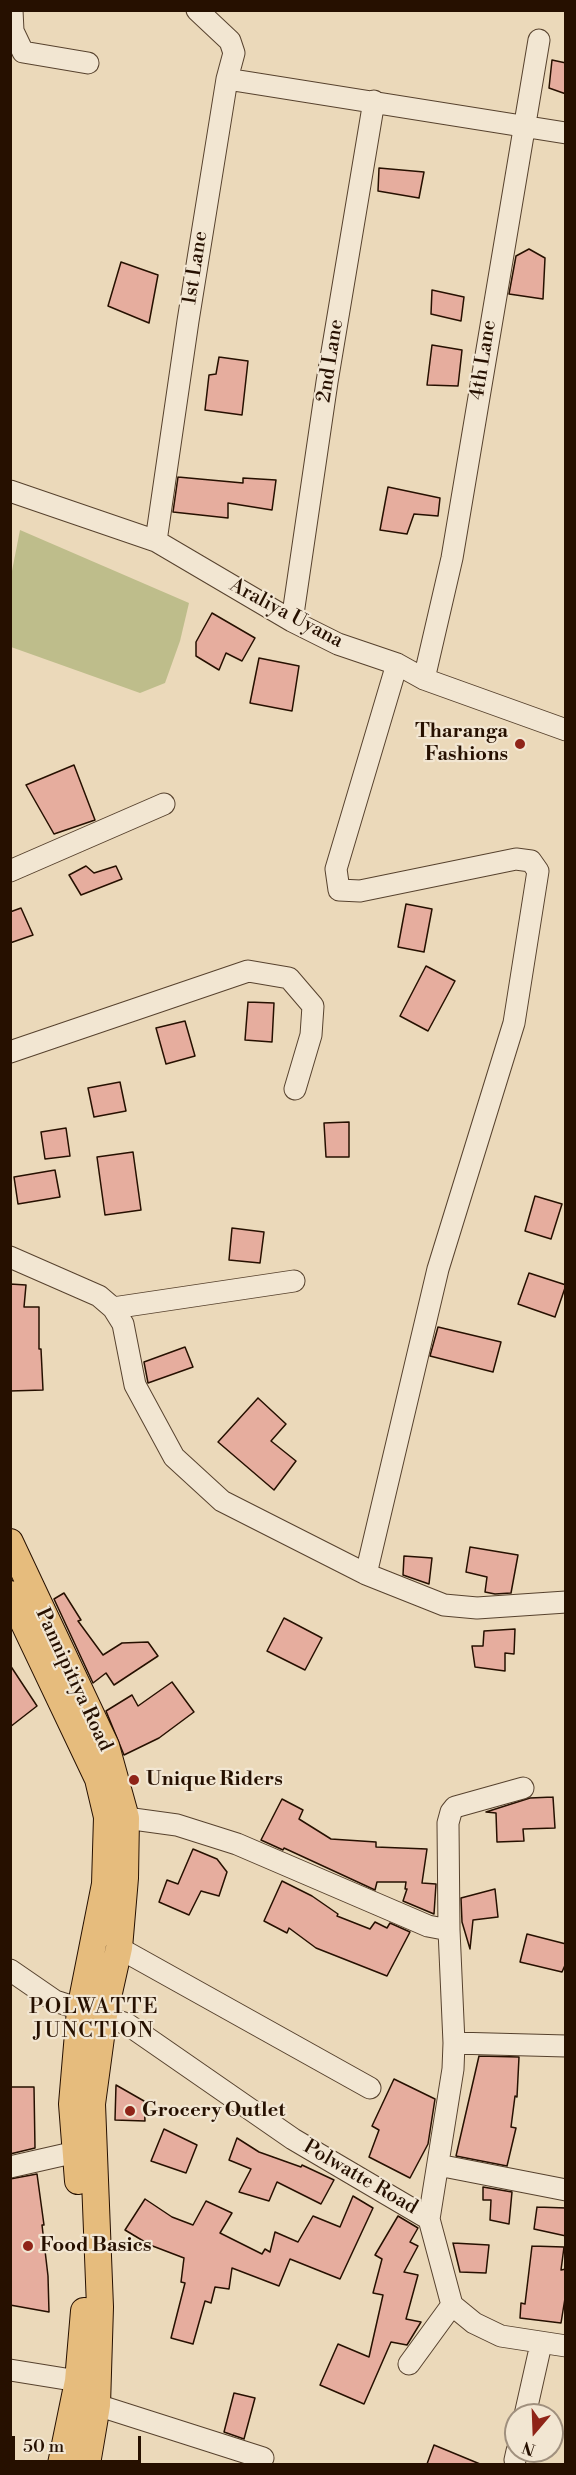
<!DOCTYPE html>
<style>
body{margin:0}
#map{position:relative;width:576px;height:2475px;overflow:hidden;background:#ebd9ba;font-family:"Libre Bodoni",serif}
canvas{display:block}
.frame{position:absolute;inset:0;border:12px solid #261000;pointer-events:none}
.north{position:absolute;left:504px;top:2403px;width:60px;height:60px;box-sizing:border-box;background:#f2e6d2;border:2px solid #a0907e;border-radius:50%;rotate:199deg;font-size:16px;font-weight:700;line-height:24px;text-align:center;color:#261000}
.north::after{content:'';display:block;margin:auto;width:21px;height:27px;background:#8f2418;clip-path:polygon(50% 0,100% 100%,50% 72%,0 100%)}
.scale{position:absolute;left:12px;top:2436px;width:129px;height:27px;box-sizing:border-box;border:3px solid #261000;border-top:0;padding-left:8px;font-size:18px;line-height:21px;white-space:nowrap;color:#261000;-webkit-text-stroke:4px #f2e6d2;paint-order:stroke}
</style>
<div id="map">
<canvas width="576" height="2475"></canvas>
<div class="frame"></div>
<div class="north">N</div>
<div class="scale">50 m</div>
</div>
<script>
const c = document.querySelector('canvas').getContext('2d');
c.lineJoin = 'round';
function fillPath(path, color) {
  c.fillStyle = color;
  c.fill(path, 'evenodd');
}
function shape(rows) {
  const path = new Path2D();
  for (const r of rows) {
    path.moveTo(r[0], r[1]);
    for (let i = 2; i < r.length; i += 2) path.lineTo(r[i], r[i + 1]);
  }
  return path;
}
function strokePath(path, color, width, dash) {
  c.strokeStyle = color;
  c.lineWidth = width;
  c.lineCap = dash ? 'butt' : 'round';
  c.setLineDash(dash || []);
  c.stroke(path);
}
function drawText(font, color, halo, rows, align = 'center') {
  c.font = font + ' "Libre Bodoni",serif';
  c.lineWidth = 4.5;
  c.setLineDash([]);
  c.textBaseline = 'middle';
  c.strokeStyle = halo;
  c.fillStyle = color;
  for (const [text, x, y, turn = 0] of rows) {
    c.save();
    c.translate(x, y);
    c.rotate((+turn || 0) * Math.PI / 180);
    c.textAlign = isNaN(turn) ? turn : align;
    if (halo) c.strokeText(text, 0, 0);
    c.fillText(text, 0, 0);
    c.restore();
  }
}
fillPath(shape([
 [20,530,189,603,180,641,165,683,140,693,11,647,11,576]
]), '#bebd8b');
const building = shape([
 [552,60,566,63,566,94,549,88,552,60],
 [379,168,424,172,419,198,378,191,379,168],
 [529,249,545,258,543,299,509,294,516,256,529,249],
 [121,262,158,275,149,323,108,306,121,262],
 [432,290,464,297,461,321,431,314,432,290],
 [432,345,462,350,458,386,427,385,432,345],
 [219,357,248,361,242,415,205,410,209,375,216,374,219,357],
 [178,477,243,483,243,478,276,480,272,510,228,503,228,518,173,512,178,477],
 [388,487,440,498,438,516,414,514,407,534,380,530,388,487],
 [212,613,255,638,242,661,226,653,219,670,196,656,196,642,212,613],
 [259,658,299,666,292,711,250,703,259,658],
 [74,765,95,820,54,834,26,785,74,765],
 [86,866,94,873,116,866,122,879,81,895,69,875,86,866],
 [406,904,432,909,424,952,398,947,406,904],
 [21,908,33,935,10,943,10,912,21,908],
 [426,966,455,981,428,1031,400,1016,426,966],
 [248,1002,274,1003,272,1042,245,1040,248,1002],
 [185,1021,195,1056,166,1064,156,1028,185,1021],
 [120,1082,126,1111,94,1117,88,1088,120,1082],
 [349,1122,349,1157,326,1157,324,1123,349,1122],
 [66,1128,70,1156,45,1159,41,1132,66,1128],
 [133,1152,141,1210,105,1215,97,1157,133,1152],
 [55,1170,60,1197,18,1204,14,1177,55,1170],
 [535,1196,562,1204,551,1239,525,1231,535,1196],
 [232,1228,264,1232,260,1263,229,1260,232,1228],
 [529,1273,566,1285,555,1317,518,1304,529,1273],
 [10,1284,26,1285,24,1307,39,1307,39,1349,41,1349,43,1390,10,1391,10,1284],
 [438,1327,501,1342,493,1372,430,1356,438,1327],
 [185,1347,193,1367,148,1383,144,1362,185,1347],
 [258,1398,286,1424,271,1441,296,1461,274,1490,218,1442,258,1398],
 [470,1547,518,1555,511,1593,495,1594,485,1592,487,1577,466,1572,470,1547],
 [404,1556,432,1558,429,1584,403,1575,404,1556],
 [64,1593,81,1620,78,1621,103,1655,122,1643,148,1642,158,1656,114,1685,106,1673,93,1683,54,1599,64,1593],
 [284,1618,322,1638,305,1670,267,1651,284,1618],
 [515,1629,514,1654,505,1653,505,1671,475,1667,472,1646,483,1646,484,1631,515,1629],
 [10,1665,37,1706,10,1727,10,1665],
 [172,1682,194,1712,159,1738,124,1755,106,1711,132,1695,138,1706,172,1682],
 [553,1797,555,1828,523,1829,524,1841,497,1842,496,1813,486,1812,530,1798,553,1797],
 [282,1799,303,1810,299,1819,331,1839,376,1842,376,1847,427,1849,422,1883,436,1884,434,1914,403,1901,407,1889,405,1889,406,1882,377,1882,375,1890,284,1848,283,1850,261,1840,282,1799],
 [193,1849,217,1859,227,1872,219,1896,201,1891,189,1915,159,1902,167,1880,178,1884,193,1849],
 [282,1881,312,1896,338,1914,337,1916,370,1929,375,1922,387,1928,390,1923,410,1932,387,1976,316,1948,289,1928,287,1933,264,1921,282,1881],
 [495,1889,498,1917,473,1920,470,1949,462,1922,461,1898,495,1889],
 [527,1934,566,1944,566,1963,562,1972,520,1962,527,1934],
 [479,2056,519,2057,517,2097,515,2096,511,2127,516,2128,507,2166,456,2156,479,2056],
 [394,2079,435,2099,428,2144,410,2178,369,2157,379,2130,372,2126,394,2079],
 [116,2085,144,2101,145,2121,115,2120,116,2085],
 [10,2087,34,2087,35,2148,10,2154,10,2087],
 [164,2129,197,2145,186,2173,151,2161,164,2129],
 [237,2138,259,2152,301,2167,302,2165,334,2180,321,2204,277,2182,269,2201,239,2192,251,2169,229,2160,237,2138],
 [37,2174,44,2225,42,2225,48,2276,49,2312,10,2305,10,2179,37,2174],
 [483,2187,512,2192,509,2224,490,2220,491,2200,483,2200,483,2187],
 [353,2196,373,2208,340,2279,290,2259,279,2286,232,2268,229,2289,215,2287,211,2303,205,2301,193,2344,171,2338,185,2283,181,2282,184,2258,150,2245,125,2230,145,2199,172,2217,193,2225,206,2201,232,2213,220,2233,262,2254,265,2249,270,2252,275,2232,298,2242,313,2216,340,2227,353,2196],
 [537,2207,566,2208,566,2236,534,2229,537,2207],
 [398,2216,418,2228,410,2242,418,2246,404,2272,418,2275,406,2319,421,2322,407,2345,391,2342,364,2404,320,2385,338,2344,369,2357,383,2295,373,2293,382,2259,375,2255,398,2216],
 [453,2243,489,2245,486,2273,460,2272,453,2243],
 [532,2246,564,2247,561,2270,566,2269,566,2292,561,2323,520,2318,521,2303,525,2304,532,2246],
 [234,2393,255,2398,244,2439,224,2432,234,2393],
 [434,2445,480,2464,427,2464,434,2445]
]);
fillPath(building, '#e6ad9e');
strokePath(building, '#261000', 1.5);
const minor = shape([
 [12,10,13,31,23,52,88,63],
 [227,79,566,133],
 [10,491,156,541,292,621,338,644,397,664,424,679,566,730],
 [156,541,188,321,227,79,234,53,230,41,197,10],
 [292,621,327,382,374,101],
 [424,679,452,558,539,40],
 [10,871,164,804],
 [10,1052,248,971,289,978,313,1006,311,1035,295,1089],
 [10,1257,99,1296,113,1308,123,1324,135,1385,174,1457,222,1501,366,1574,444,1605,477,1608,566,1602],
 [113,1308,294,1281],
 [366,1574,438,1269,514,1023,538,871,531,861,516,859,360,891,339,890,336,869,397,664],
 [126,1818,177,1825,237,1844,428,1926,449,1930],
 [119,1948,370,2088],
 [10,1970,55,2001,127,2024,293,2139,429,2219,452,2305,474,2323,501,2336,566,2346],
 [454,2043,566,2046],
 [438,2165,566,2190],
 [10,2167,76,2152],
 [429,2219,453,2069,454,2043,449,1930,448,1823,451,1812,455,1807,523,1788],
 [409,2364,452,2305],
 [10,2370,78,2381],
 [97,2405,263,2458],
 [525,2415,541,2344],
 [515,2460,517,2451]
]);
const major = shape([
 [10,1542,106,1746,126,1818,125,1878,119,1948,104,2015,92,2104,100,2307,97,2405,87,2464],
 [10,1594,98,1779,107,1817,105,1884,80,2010,72,2104,78,2181],
 [61,2464,78,2381,84,2311]
]);
strokePath(minor, '#57422e', 23);
strokePath(major, '#261000', 28);
strokePath(minor, '#f2e6d2', 21);
strokePath(major, '#e6bc7d', 26);
for (const [x, y, r, color] of [
 [520,744,6,"#8f2418"],
 [134,1780,6,"#8f2418"],
 [130,2111,6,"#8f2418"],
 [28,2246,6,"#8f2418"]
]) {
  const dot = new Path2D();
  dot.arc(x, y, r, 0, 2 * Math.PI);
  c.fillStyle = color;
  c.fill(dot);
  strokePath(dot, '#f2e6d2', 2);
}
drawText('20px', '#261000', '#f2e6d2', [
 ["1st Lane",196,268,-81],
 ["4th Lane",484,360,-81],
 ["2nd Lane",331,361,-81],
 ["Araliya Uyana",286,614,28],
 ["Pannipitiya Road",73,1680,65],
 ["Polwatte Road",360,2178,30]
]);
drawText('bold 20px', '#261000', '#f2e6d2', [
 ["Tharanga",508,732,"right"],
 ["Fashions",508,755,"right"],
 ["Unique Riders",146,1780],
 ["Grocery Outlet",142,2111],
 ["Food Basics",40,2246]
], 'left');
c.letterSpacing = '1.5px';
drawText('21px', '#261000', '#f2e6d2', [
 ["POLWATTE",94,2008],
 ["JUNCTION",94,2032]
]);
c.letterSpacing = '0px';
</script>
